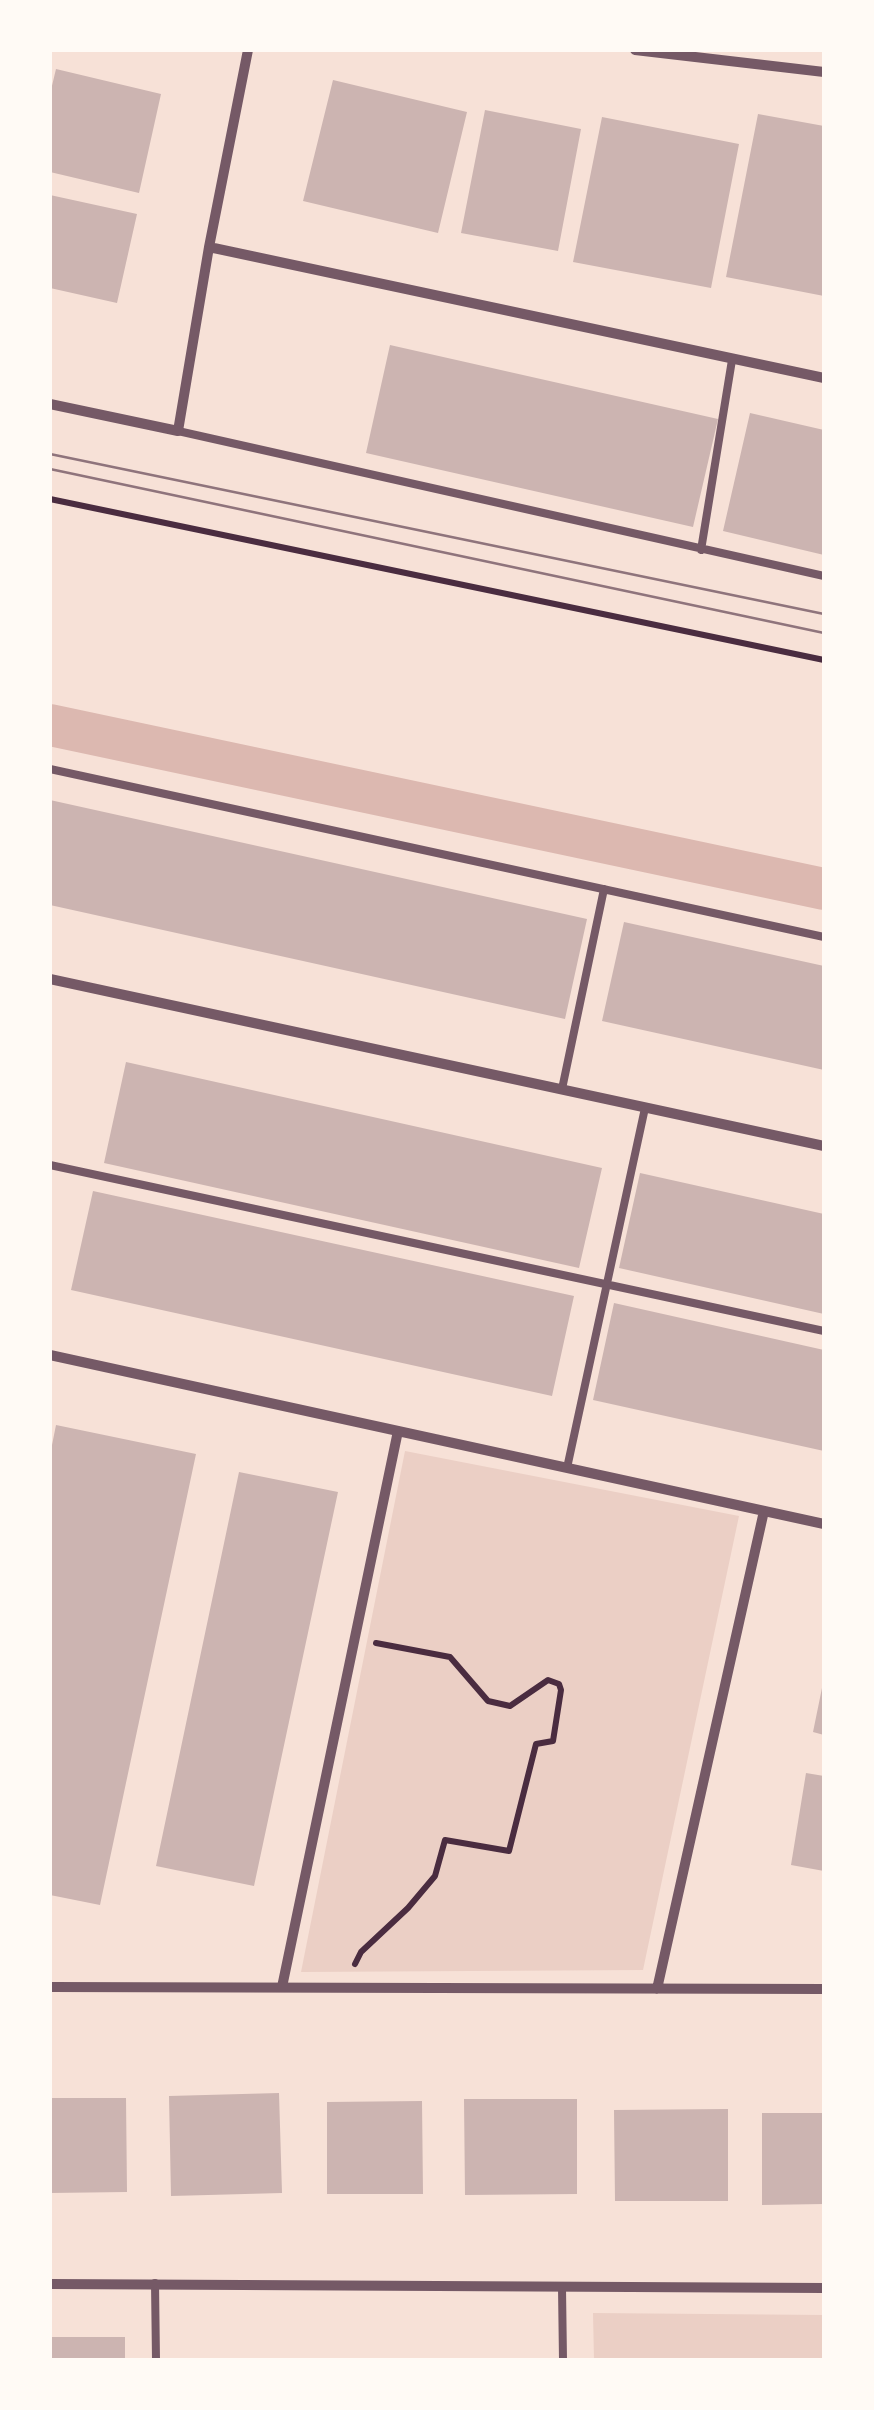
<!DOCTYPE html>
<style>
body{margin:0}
#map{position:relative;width:874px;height:2410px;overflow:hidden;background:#f7e1d7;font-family:"IBM Plex Sans",sans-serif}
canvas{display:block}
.frame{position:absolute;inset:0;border:52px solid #fffaf5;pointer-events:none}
</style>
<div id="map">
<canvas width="874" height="2410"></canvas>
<div class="frame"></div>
</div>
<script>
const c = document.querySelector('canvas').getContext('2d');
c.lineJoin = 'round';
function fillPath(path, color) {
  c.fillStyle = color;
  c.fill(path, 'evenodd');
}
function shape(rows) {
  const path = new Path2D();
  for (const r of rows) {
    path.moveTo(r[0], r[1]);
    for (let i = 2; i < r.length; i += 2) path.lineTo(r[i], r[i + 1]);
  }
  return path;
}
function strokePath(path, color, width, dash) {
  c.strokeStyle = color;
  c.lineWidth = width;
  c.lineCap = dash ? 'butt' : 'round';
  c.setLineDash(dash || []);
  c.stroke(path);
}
fillPath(shape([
 [405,1451,739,1516,643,1970,301,1972],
 [593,2313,824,2315,824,2360,594,2360]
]), '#ebcfc5');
strokePath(shape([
 [50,725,824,889]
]), '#dcb8b0', 42);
fillPath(shape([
 [56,69,161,94,139,193,50,172,50,94],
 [333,80,467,112,438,233,303,201],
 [485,110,581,129,558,251,461,233],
 [758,114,824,126,824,296,726,277],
 [602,117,739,144,711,288,573,262],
 [50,195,137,214,117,303,50,288],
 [390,345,718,419,693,527,366,453],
 [750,413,824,430,824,555,723,531],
 [50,800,587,919,565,1019,50,905],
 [624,922,824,966,824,1070,602,1021],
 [126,1062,602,1168,579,1268,104,1163],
 [640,1173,824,1214,824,1314,619,1268],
 [93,1191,574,1296,552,1396,71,1290],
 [614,1303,824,1350,824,1451,593,1400],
 [56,1425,196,1454,100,1905,50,1895,50,1455],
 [239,1472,338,1492,254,1886,156,1866],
 [822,1688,824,1688,824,1735,813,1732],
 [806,1773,824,1776,824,1871,791,1865],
 [279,2093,282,2193,171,2196,169,2096],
 [50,2098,126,2098,127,2192,50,2193],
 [464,2099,577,2099,577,2194,465,2195],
 [422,2101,423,2194,327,2194,327,2102],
 [728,2109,728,2201,615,2201,614,2110],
 [762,2113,824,2113,824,2204,762,2205],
 [50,2337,125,2337,125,2360,50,2360]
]), '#ccb4b1');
strokePath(shape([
 [50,499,824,660],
 [355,1964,361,1952,408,1908,435,1876,445,1840,509,1851,536,1744,553,1741,561,1690,559,1684,548,1680,510,1706,488,1701,450,1657,376,1643]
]), '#4a2c40', 6);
strokePath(shape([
 [178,431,824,576],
 [701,550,732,360],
 [50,769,824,937],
 [562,1089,604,889],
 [50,1165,824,1331],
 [567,1468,645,1108],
 [155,2283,156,2360],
 [562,2288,563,2360]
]), '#755966', 8);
strokePath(shape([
 [635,50,824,72],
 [209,247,824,378],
 [50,404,178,431,209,247,248,50],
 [50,979,824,1146],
 [50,1355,824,1524],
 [50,1987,824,1989],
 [282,1987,398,1431],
 [657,1989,764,1511],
 [50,2284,824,2288]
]), '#755966', 10);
strokePath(shape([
 [50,454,824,614],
 [50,469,824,633]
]), '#8f747c', 2.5);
</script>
